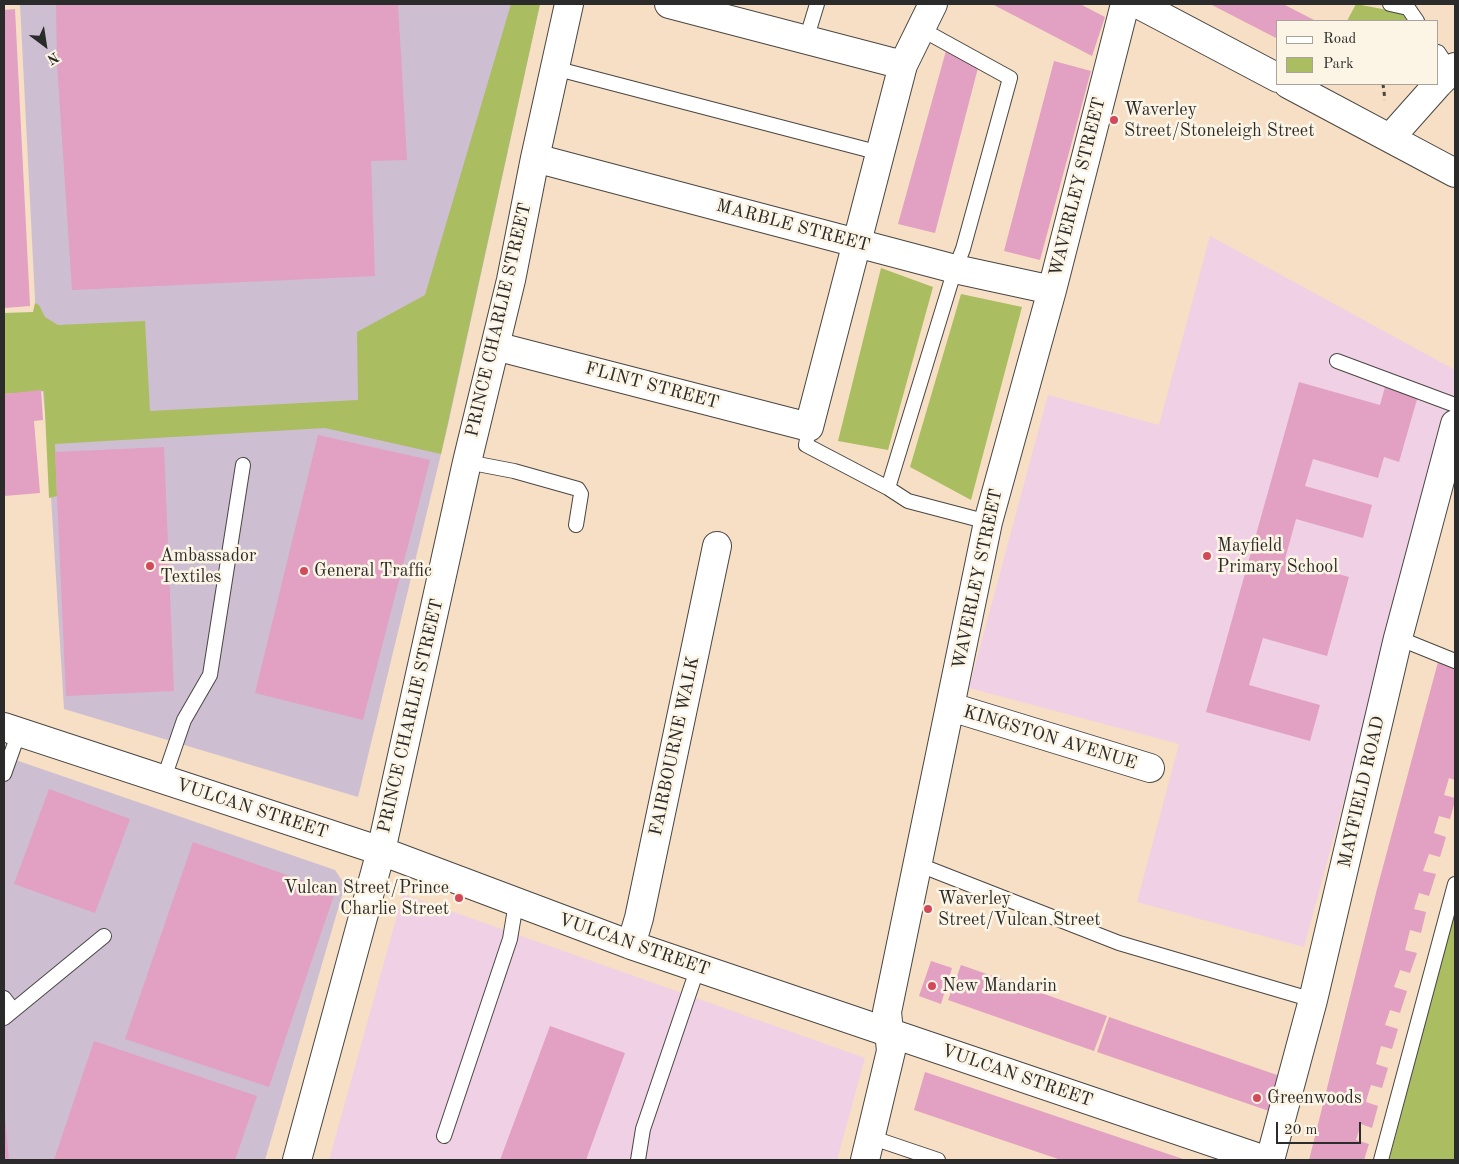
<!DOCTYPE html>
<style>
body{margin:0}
#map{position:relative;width:1459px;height:1164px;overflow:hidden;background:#f6dfc4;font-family:"Old Standard TT",serif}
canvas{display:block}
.frame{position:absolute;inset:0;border:5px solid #2b2b2b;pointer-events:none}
.legend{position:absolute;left:1276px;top:20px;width:162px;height:65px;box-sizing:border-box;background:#fcf5e5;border:1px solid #a8a49b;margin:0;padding:6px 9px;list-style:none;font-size:15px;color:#2b2b2b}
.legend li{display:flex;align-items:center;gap:10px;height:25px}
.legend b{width:25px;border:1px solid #a8a49b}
.north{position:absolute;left:20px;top:20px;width:50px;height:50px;-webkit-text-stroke:4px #fcf5e5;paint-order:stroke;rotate:149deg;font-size:14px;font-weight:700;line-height:20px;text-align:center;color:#2b2b2b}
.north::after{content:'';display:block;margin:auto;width:18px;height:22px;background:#2b2b2b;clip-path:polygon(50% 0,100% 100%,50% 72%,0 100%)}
.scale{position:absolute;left:1276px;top:1122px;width:85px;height:22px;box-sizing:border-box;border:2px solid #2b2b2b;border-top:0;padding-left:6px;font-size:15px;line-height:18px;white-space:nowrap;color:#2b2b2b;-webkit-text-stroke:4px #fcf5e5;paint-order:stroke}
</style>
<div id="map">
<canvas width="1459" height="1164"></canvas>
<div class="frame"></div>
<ul class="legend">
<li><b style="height:6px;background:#fff"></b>Road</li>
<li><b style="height:14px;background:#aabd60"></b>Park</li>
</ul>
<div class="north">N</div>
<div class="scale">20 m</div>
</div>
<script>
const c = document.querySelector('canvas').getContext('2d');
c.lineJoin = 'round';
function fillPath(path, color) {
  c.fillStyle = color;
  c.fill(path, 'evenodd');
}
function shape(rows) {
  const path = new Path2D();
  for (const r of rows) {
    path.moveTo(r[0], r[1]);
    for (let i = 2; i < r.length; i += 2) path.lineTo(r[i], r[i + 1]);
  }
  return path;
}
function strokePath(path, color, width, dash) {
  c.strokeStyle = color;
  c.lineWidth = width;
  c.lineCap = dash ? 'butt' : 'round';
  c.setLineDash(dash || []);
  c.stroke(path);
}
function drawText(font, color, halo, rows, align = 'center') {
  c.font = font + ' "Old Standard TT",serif';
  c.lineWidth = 5;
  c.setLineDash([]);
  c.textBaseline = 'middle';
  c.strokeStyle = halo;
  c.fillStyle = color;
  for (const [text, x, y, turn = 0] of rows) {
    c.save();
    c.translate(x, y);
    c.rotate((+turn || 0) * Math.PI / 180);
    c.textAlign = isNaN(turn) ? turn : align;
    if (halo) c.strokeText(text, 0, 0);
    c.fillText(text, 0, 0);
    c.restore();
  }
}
fillPath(shape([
 [1210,236,1455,370,1455,390,1304,947,1137,902,1179,744,969,688,1048,395,1159,425],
 [403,894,865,1058,837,1160,329,1160]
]), '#f0d0e5');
fillPath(shape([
 [20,4,540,4,448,425,358,797,64,709,47,431,37,339],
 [4,756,335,870,345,885,265,1160,4,1160]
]), '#cebed2');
fillPath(shape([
 [511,4,540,4,441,454,325,428,55,444,57,496,49,498,44,391,4,394,4,313,33,312,35,303,39,305,45,317,58,325,145,321,150,411,358,400,357,332,425,295],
 [1356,4,1403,13,1407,21,1347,21],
 [881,268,933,287,888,450,838,441],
 [961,294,1022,307,971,500,910,467],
 [1455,912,1455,1160,1389,1160]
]), '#aabd60');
fillPath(shape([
 [56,4,398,4,407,160,371,161,375,276,72,290,57,64],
 [992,4,1080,4,1105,17,1092,56],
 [1210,4,1283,4,1316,21,1278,21,1278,39],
 [15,9,30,306,4,308,4,10],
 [947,47,979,64,935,233,898,224],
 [1054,61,1091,71,1040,260,1004,251],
 [1299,382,1380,405,1385,387,1418,396,1399,462,1384,457,1378,478,1313,459,1305,486,1372,505,1363,538,1296,519,1285,559,1349,577,1327,656,1263,638,1249,685,1320,705,1310,741,1206,712],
 [41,390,43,420,34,421,40,493,4,496,4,394],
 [318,435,430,460,363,720,255,693],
 [164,447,174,691,66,696,55,452],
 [1438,662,1455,667,1455,780,1449,778,1444,795,1455,798,1455,801,1450,819,1439,816,1436,826,1434,833,1446,837,1440,857,1429,854,1423,871,1436,874,1429,896,1419,893,1414,909,1426,912,1421,933,1410,930,1405,950,1417,953,1410,973,1400,970,1394,987,1407,991,1400,1013,1390,1010,1385,1025,1398,1029,1392,1049,1381,1046,1376,1064,1388,1068,1382,1088,1371,1085,1367,1098,1366,1102,1378,1106,1372,1128,1361,1124,1356,1140,1369,1144,1364,1160,1309,1160,1377,889],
 [49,789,130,819,95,913,14,884],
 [193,842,335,892,269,1087,125,1039],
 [931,961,952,968,941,1004,919,996],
 [961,965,1107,1016,1094,1051,948,1000],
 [1109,1017,1280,1076,1269,1111,1097,1052],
 [550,1026,625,1053,586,1160,500,1160],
 [94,1041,257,1096,235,1160,54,1160],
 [925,1072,1186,1160,1061,1160,914,1110],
 [4,1117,5,1117,9,1160,4,1160]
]), '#e2a0c2');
const service = shape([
 [1390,4,1408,8,1417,21],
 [806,40,817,4],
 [1438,52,1450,70],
 [554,68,880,153],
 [1337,361,1455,405],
 [809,427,806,445,888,488,908,501,988,522],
 [467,462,514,471,578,489,581,494,576,525],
 [888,488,955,269,963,249,1010,78,921,29],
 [1398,638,1455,661],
 [4,774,19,732],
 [163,781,184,720,210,675,243,465],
 [917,864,1119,943,1313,1000],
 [4,998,13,1010],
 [4,1018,104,936],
 [444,1136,510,939,516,903],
 [870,1137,938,1160],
 [638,1160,643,1129,698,967],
 [1381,1160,1455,884]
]);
const minor = shape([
 [669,4,903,65],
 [1138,4,1278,78],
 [1288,84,1455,173],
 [1438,84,1455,67],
 [1390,138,1438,84],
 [535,158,955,269,1052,290],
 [495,346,809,427,903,65,933,4],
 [951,707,1150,768],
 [4,727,381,851,631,945,1265,1160],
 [631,945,639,918,717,546],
 [297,1160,381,851,467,462,511,280,535,158,569,4],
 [865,1160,891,1051,887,1012,988,522,1052,290,1125,4],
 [1270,1160,1313,1000,1398,638,1455,424]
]);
strokePath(service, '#494642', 16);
strokePath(minor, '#494642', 30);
strokePath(shape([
 [1383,84,1385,100]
]), '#494642', 3, [4, 4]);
strokePath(service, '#fff', 14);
strokePath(minor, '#fff', 28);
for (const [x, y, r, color] of [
 [1114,120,5,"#d1495b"],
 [1207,556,5,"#d1495b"],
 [150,566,5,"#d1495b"],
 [304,571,5,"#d1495b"],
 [459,898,5,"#d1495b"],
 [928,909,5,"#d1495b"],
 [932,986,5,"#d1495b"],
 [1257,1098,5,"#d1495b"]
]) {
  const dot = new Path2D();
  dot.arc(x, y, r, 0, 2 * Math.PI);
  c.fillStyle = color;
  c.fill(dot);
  strokePath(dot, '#fcf5e5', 2);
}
drawText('18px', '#2b2b2b', '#fcf5e5', [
 ["Waverley",1124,110],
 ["Street/Stoneleigh Street",1124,131],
 ["Mayfield",1217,546],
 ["Primary School",1217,567],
 ["Ambassador",160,556],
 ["Textiles",160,577],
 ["General Traffic",314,571],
 ["Vulcan Street/Prince",449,888,"right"],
 ["Charlie Street",449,909,"right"],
 ["Waverley",938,899],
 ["Street/Vulcan Street",938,920],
 ["New Mandarin",942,986],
 ["Greenwoods",1267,1098]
], 'left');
drawText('18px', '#2b2b2b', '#fcf5e5', [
 ["WAVERLEY STREET",1078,187,-76],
 ["MARBLE STREET",793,226,15],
 ["PRINCE CHARLIE STREET",499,320,-77],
 ["FLINT STREET",652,386,15],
 ["WAVERLEY STREET",978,579,-78],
 ["PRINCE CHARLIE STREET",411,716,-77],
 ["KINGSTON AVENUE",1050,738,17],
 ["FAIRBOURNE WALK",675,746,-78],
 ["MAYFIELD ROAD",1362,792,-77],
 ["VULCAN STREET",252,809,18],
 ["VULCAN STREET",634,945,19],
 ["VULCAN STREET",1017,1076,19]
]);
</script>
